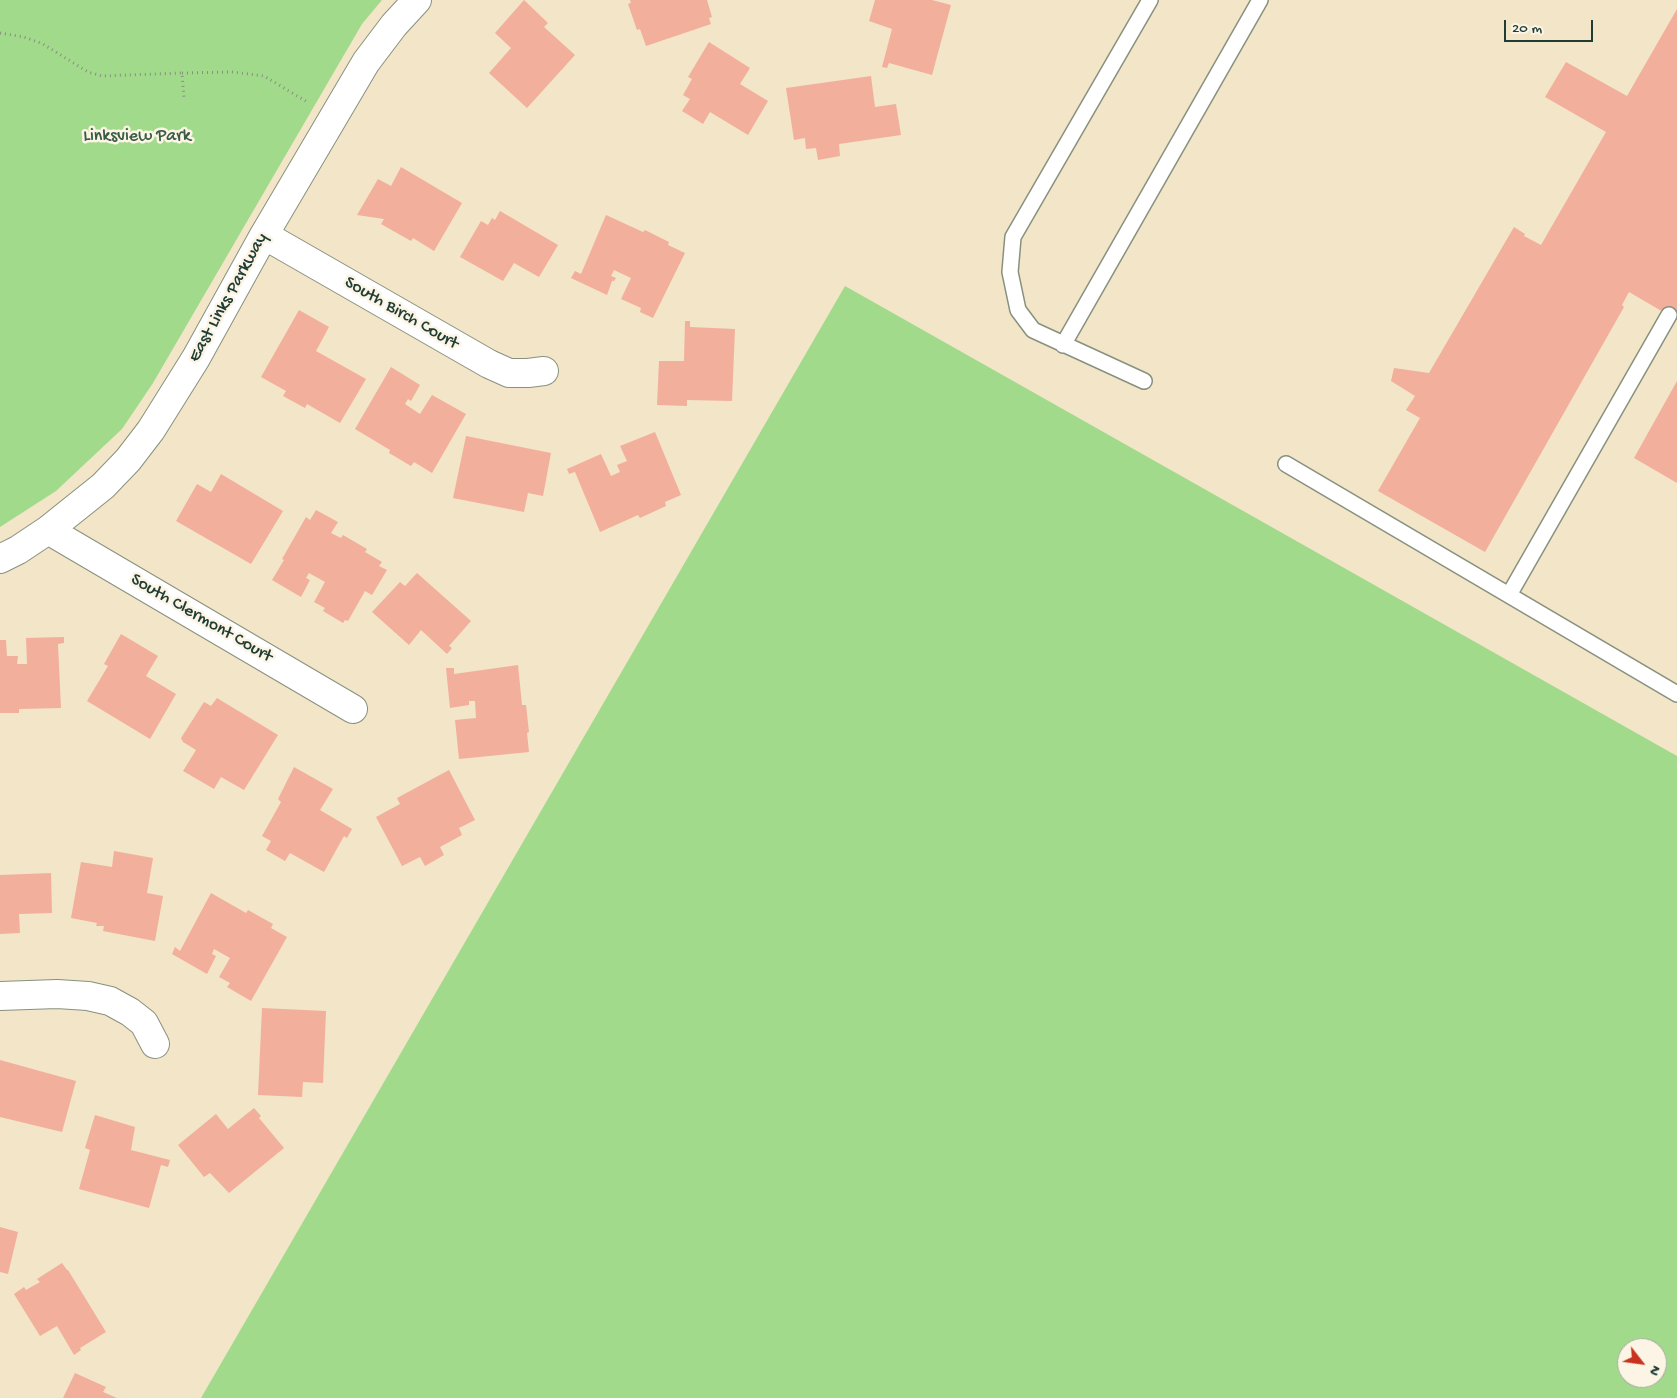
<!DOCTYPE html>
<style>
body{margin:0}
#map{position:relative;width:1677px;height:1398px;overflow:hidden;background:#f2e5c8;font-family:"Gochi Hand",sans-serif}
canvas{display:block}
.north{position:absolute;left:1617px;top:1338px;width:50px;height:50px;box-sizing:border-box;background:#fcf5e5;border:1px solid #a4ab9e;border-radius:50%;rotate:120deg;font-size:14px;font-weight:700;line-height:20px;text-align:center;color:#1f3d34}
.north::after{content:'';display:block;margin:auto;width:18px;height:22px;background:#c8321e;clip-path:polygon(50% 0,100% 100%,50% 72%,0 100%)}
.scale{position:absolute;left:1504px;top:20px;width:89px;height:22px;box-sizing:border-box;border:2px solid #1f3d34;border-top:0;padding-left:6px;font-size:15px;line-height:18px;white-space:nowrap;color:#1f3d34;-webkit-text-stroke:4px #fcf5e5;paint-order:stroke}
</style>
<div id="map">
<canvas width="1677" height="1398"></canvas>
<div class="north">N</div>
<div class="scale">20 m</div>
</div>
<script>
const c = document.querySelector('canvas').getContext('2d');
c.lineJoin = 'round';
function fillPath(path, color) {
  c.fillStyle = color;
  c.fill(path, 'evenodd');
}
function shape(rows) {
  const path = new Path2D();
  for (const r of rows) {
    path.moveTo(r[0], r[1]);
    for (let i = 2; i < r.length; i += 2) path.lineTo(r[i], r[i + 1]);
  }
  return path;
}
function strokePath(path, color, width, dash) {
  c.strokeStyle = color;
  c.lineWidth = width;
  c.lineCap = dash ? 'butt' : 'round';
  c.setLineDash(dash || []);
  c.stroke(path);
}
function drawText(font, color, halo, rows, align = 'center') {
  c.font = font + ' "Gochi Hand",sans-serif';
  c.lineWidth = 5;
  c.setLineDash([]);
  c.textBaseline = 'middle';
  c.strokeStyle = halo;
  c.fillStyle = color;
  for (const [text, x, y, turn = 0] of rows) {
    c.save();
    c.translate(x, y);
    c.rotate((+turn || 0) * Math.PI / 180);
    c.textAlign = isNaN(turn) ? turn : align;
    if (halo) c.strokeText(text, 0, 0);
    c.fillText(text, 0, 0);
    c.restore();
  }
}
fillPath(shape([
 [0,0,382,0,362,24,153,383,122,429,56,491,0,527],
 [845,286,1677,756,1677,1398,201,1398],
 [1627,1348,1657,1348,1657,1378,1627,1378]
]), '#a2da8c');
fillPath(shape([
 [524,0,548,23,544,27,575,55,527,108,489,73,511,48,495,33],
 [630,0,707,0,712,17,709,18,711,24,646,46,640,29,637,30,628,4,631,3],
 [875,0,932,0,951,5,932,75,889,63,887,68,882,67,892,29,869,21],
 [1677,9,1677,320,1629,292,1622,305,1624,307,1485,552,1378,491,1420,418,1406,410,1415,396,1391,381,1394,368,1429,373,1514,227,1525,234,1524,236,1541,245,1606,132,1545,97,1566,62,1627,96],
 [709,42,750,68,740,84,768,101,748,135,710,112,703,124,682,111,690,99,683,95,692,79,688,77],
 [871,76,875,107,896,104,901,135,839,144,840,156,818,160,816,148,806,149,805,138,794,140,786,88],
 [401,167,462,203,434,251,413,238,411,241,381,224,384,219,357,215,378,179,391,186],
 [500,211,558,245,539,277,514,263,503,281,460,257,481,221,488,225,492,218,495,220],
 [606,215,643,232,645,230,669,242,668,245,685,253,653,318,640,312,641,308,621,299,631,278,614,270,611,276,616,278,614,281,612,281,607,295,571,278,575,271,581,274],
 [299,310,329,327,316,351,366,379,340,423,307,404,305,408,283,396,286,391,261,377],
 [685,321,690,321,690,327,735,329,732,401,687,400,687,406,657,405,659,361,684,361],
 [391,367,420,385,411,401,408,399,405,404,420,414,432,395,466,414,432,473,414,462,411,466,389,453,390,450,355,429],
 [1677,381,1677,483,1634,458],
 [655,432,681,495,665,502,666,506,640,518,638,515,600,532,575,472,569,474,567,469,601,454,611,476,620,472,617,465,627,461,620,446],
 [466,436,551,453,543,496,528,493,524,512,453,498],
 [221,474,283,511,251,564,176,521,197,484,211,492],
 [316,510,338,522,331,533,341,538,343,535,367,549,365,552,382,562,379,566,387,570,372,595,365,591,348,621,345,620,343,623,323,611,325,608,314,602,325,582,309,573,306,578,310,580,301,597,272,580,284,560,282,559,306,517,310,520],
 [417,573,471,621,449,646,452,648,447,654,421,630,409,645,372,612,400,582,405,586],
 [121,634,158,656,146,676,176,694,150,739,87,701,108,666,104,664],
 [64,637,64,643,58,644,61,708,19,709,19,713,0,713,0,640,6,640,7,656,18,656,17,664,27,664,26,638],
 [518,665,522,705,526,705,529,732,527,733,529,752,459,759,455,720,476,718,475,701,469,701,469,705,450,708,446,668,454,668,454,674],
 [217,698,278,735,244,790,221,777,214,789,183,771,196,750,183,742,181,738,204,702,211,706],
 [294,767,333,789,320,810,352,829,347,838,344,836,324,872,290,853,285,861,266,850,271,841,262,836,281,802,278,799],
 [449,770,475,820,459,828,462,835,440,847,444,855,425,866,420,857,402,866,376,817,400,804,397,798],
 [114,851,153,858,147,893,163,896,155,941,103,931,104,926,96,926,97,923,71,918,81,862,112,867],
 [51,873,52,913,19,914,20,933,0,934,0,875],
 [211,893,246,913,248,910,273,924,271,928,287,937,251,1001,227,987,230,983,219,977,230,958,214,949,212,954,216,956,207,974,172,954,175,947,180,951],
 [262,1008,326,1011,323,1083,303,1082,302,1097,258,1095],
 [0,1060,76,1081,62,1132,0,1117],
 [254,1108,261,1116,259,1118,284,1148,229,1193,210,1173,204,1177,178,1145,216,1114,228,1129],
 [95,1115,135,1127,131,1150,170,1160,168,1167,161,1165,149,1208,79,1189,90,1150,85,1148],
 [0,1227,18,1232,8,1274,0,1272],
 [62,1263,67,1270,68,1270,106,1332,80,1348,81,1350,74,1355,57,1326,40,1336,14,1294,24,1287,26,1290,40,1282,37,1279],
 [75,1373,106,1387,103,1392,117,1398,63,1398]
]), '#f2af9c');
const service = shape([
 [1063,345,1260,0],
 [1144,381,1033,330,1018,310,1010,272,1013,237,1150,0],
 [1286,464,1677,694],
 [1509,595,1669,315]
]);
const minor = shape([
 [264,235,489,364,509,373,528,373,544,371],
 [48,530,353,709],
 [0,559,18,550,48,530,103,486,128,460,151,430,196,358,264,235,366,62,394,25,417,0],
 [0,996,57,994,88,996,110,1001,130,1012,144,1023,155,1044]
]);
strokePath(service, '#88917e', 18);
strokePath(minor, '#88917e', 30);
strokePath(shape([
 [0,33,24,37,43,44,88,72,102,76,182,73,184,99],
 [182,73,232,72,264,76,309,103]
]), '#88917e', 3, [1, 4]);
strokePath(service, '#fff', 15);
strokePath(minor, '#fff', 28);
drawText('18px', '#395c46', '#fcf5e5', [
 ["Linksview Park",137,137]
]);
drawText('18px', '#1f3d34', '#fcf5e5', [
 ["East Links Parkway",229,298,-61],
 ["South Birch Court",401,314,30],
 ["South Clermont Court",201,619,30]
]);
</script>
